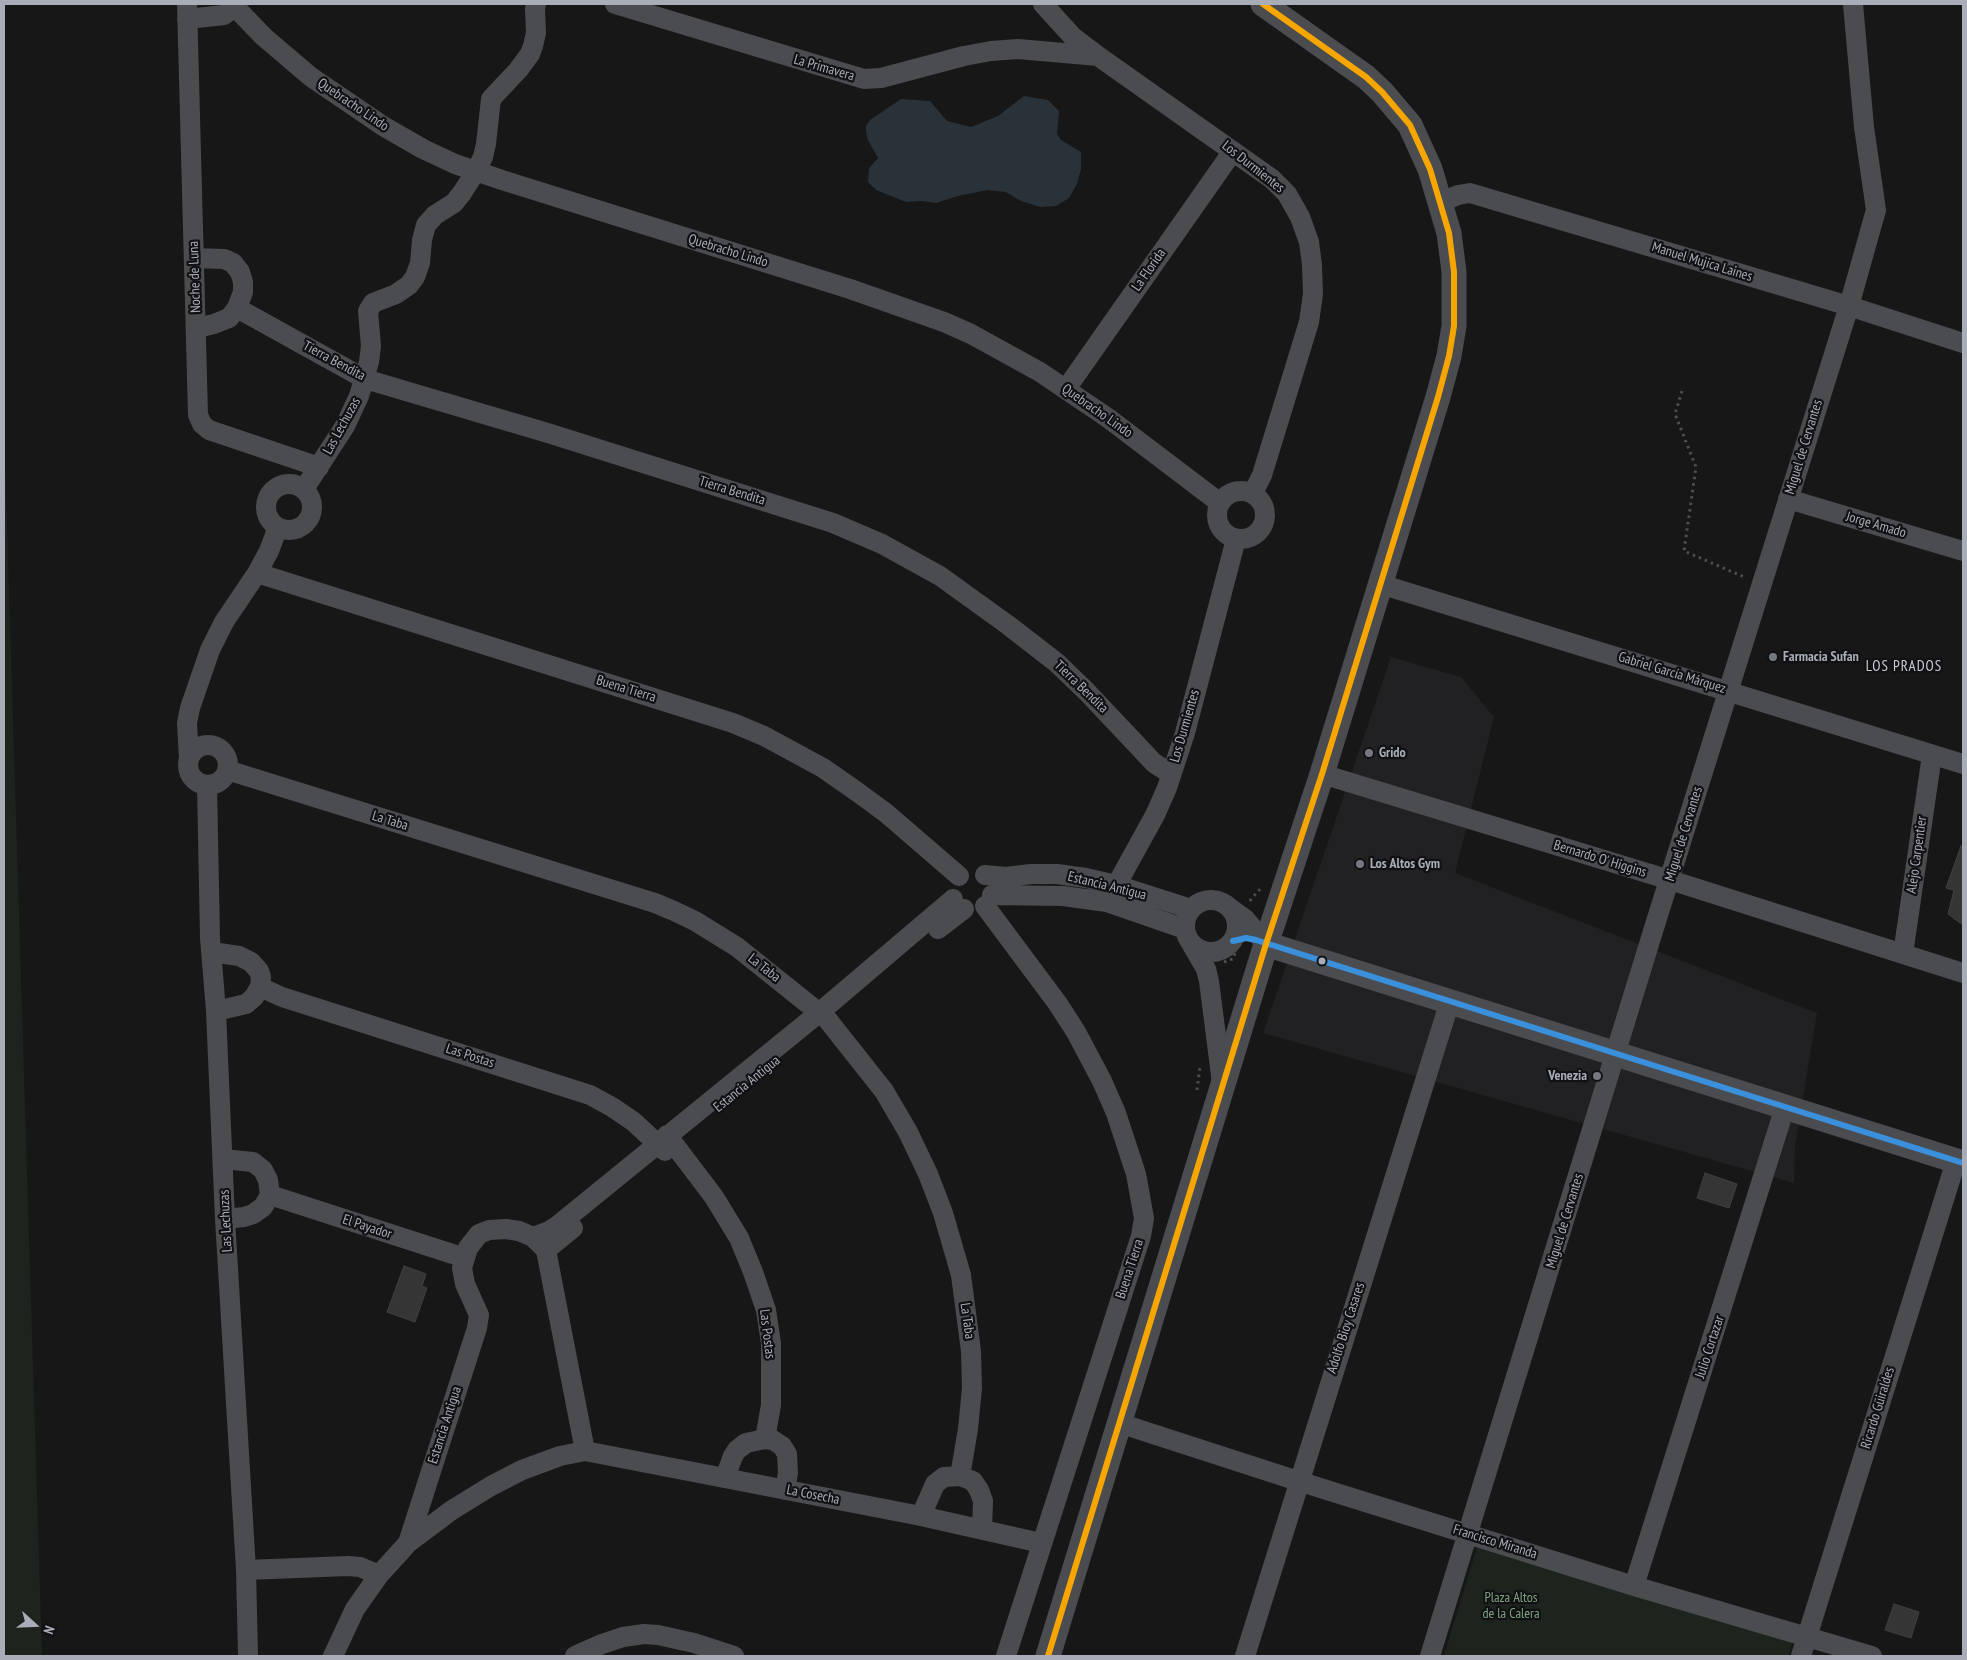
<!DOCTYPE html>
<meta charset="utf-8">
<style>
body{margin:0}
#map{position:relative;width:1967px;height:1660px;overflow:hidden;background:#171717;font-family:"PT Sans Narrow",sans-serif}
canvas{display:block}
.frame{position:absolute;inset:0;border:5px solid #a8adb8;pointer-events:none}
.north{position:absolute;left:10px;top:1600px;width:50px;height:50px;-webkit-text-stroke:4px #111113;paint-order:stroke;rotate:110deg;font-size:14px;font-weight:700;line-height:20px;text-align:center;color:#a8adb8}
.north::after{content:'';display:block;margin:auto;width:18px;height:22px;background:#a8adb8;clip-path:polygon(50% 0,100% 100%,50% 72%,0 100%)}
</style>
<div id="map">
<canvas width="1967" height="1660"></canvas>
<div class="frame"></div>
<div class="north">N</div>
</div>
<script>
const c = document.querySelector('canvas').getContext('2d');
c.lineJoin = 'round';
function fillPath(path, color) {
  c.fillStyle = color;
  c.fill(path, 'evenodd');
}
function shape(rows) {
  const path = new Path2D();
  for (const r of rows) {
    if (r.length === 3) {
      path.moveTo(r[0] + r[2], r[1]);
      path.arc(r[0], r[1], r[2], 0, 2 * Math.PI);
      continue;
    }
    path.moveTo(r[0], r[1]);
    for (let i = 2; i < r.length; i += 2) path.lineTo(r[i], r[i + 1]);
  }
  return path;
}
function strokePath(path, color, width, dash) {
  c.strokeStyle = color;
  c.lineWidth = width;
  c.lineCap = dash ? 'butt' : 'round';
  c.setLineDash(dash || []);
  c.stroke(path);
}
function drawText(font, color, halo, rows, align = 'center') {
  c.font = font + ' "PT Sans Narrow",sans-serif';
  c.lineWidth = 4.5;
  c.setLineDash([]);
  c.textBaseline = 'middle';
  c.strokeStyle = halo;
  c.fillStyle = color;
  for (const [text, x, y, turn = 0] of rows) {
    c.save();
    c.translate(x, y);
    c.rotate((+turn || 0) * Math.PI / 180);
    c.textAlign = isNaN(turn) ? turn : align;
    if (halo) c.strokeText(text, 0, 0);
    c.fillText(text, 0, 0);
    c.restore();
  }
}
fillPath(shape([
 [1391,657,1461,677,1494,717,1455,873,1817,1013,1795,1146,1794,1183,1263,1033]
]), '#212123');
fillPath(shape([
 [4,430,42,1656,4,1656],
 [1478,1544,1793,1640,1788,1656,1444,1656]
]), '#1d241e');
fillPath(shape([
 [1024,96,1048,100,1059,111,1057,134,1061,140,1081,152,1081,169,1077,184,1069,198,1056,206,1040,207,1021,201,1006,192,987,190,958,196,936,203,922,201,906,202,876,190,868,182,869,168,878,158,868,140,866,132,866,126,870,120,901,99,930,101,947,121,971,127,998,116]
]), '#2a3239');
const building = shape([
 [1961,846,1963,847,1963,925,1948,914,1954,890,1946,888,1961,846],
 [1705,1173,1737,1184,1729,1208,1697,1198,1705,1173],
 [404,1266,426,1274,422,1286,427,1288,415,1322,387,1312,404,1266],
 [1894,1604,1919,1612,1911,1638,1885,1630,1894,1604]
]);
fillPath(building, '#353536');
strokePath(building, '#3f4043', 1);
strokePath(shape([
 [1682,391,1675,414,1696,467,1684,551,1744,577],
 [1250,901,1252,898,1262,887],
 [1224,962,1233,959,1239,941],
 [1197,1090,1200,1067]
]), '#4d4e52', 3, [2.5, 4]);
strokePath(shape([
 [187,4,198,415,202,424,209,430,319,467],
 [615,4,864,79,881,78,964,56,991,51,1018,49,1098,56],
 [1043,4,1073,37,1098,56,1272,179,1287,194,1300,217,1309,242,1312,265,1313,294,1309,322,1262,475,1253,493],
 [235,7,264,37,311,77,383,126,423,149,455,164,502,180,850,289,944,322,971,334,1040,372,1108,418,1220,503],
 [187,19,224,15,235,7,237,4],
 [1441,202,1458,195,1470,193,1849,306,1963,343],
 [194,258,224,259,233,263,240,272,243,282,243,292,237,308,229,318,214,324,197,328],
 [237,308,365,379,551,434,833,523,882,544,940,576,1008,625,1057,663,1087,692,1154,763,1171,774],
 [1066,389,1233,151],
 [289,507,23],
 [304,489,345,426,359,396,369,362,371,346,368,311,373,303,396,294,409,285,415,277,420,263,422,240,426,225,435,215,454,203,462,193,476,171,483,157,486,144,491,99,519,69,530,54,533,46,536,33,535,9,536,4],
 [1241,515,24],
 [1788,499,1963,551],
 [257,573,733,723,764,736,823,768,856,791,886,813,959,876],
 [1380,584,1963,764],
 [208,765,20],
 [189,759,187,723,190,708,210,650,224,622,257,573,269,551,278,527],
 [227,770,655,903,674,911,695,921,737,947,827,1019,884,1091,908,1132,928,1174,943,1213,961,1275,971,1351,972,1388,968,1429,960,1476],
 [1322,774,1670,880,1963,973],
 [207,785,210,938,216,1011,225,1219,246,1570,248,1656],
 [985,875,1006,877,1031,874,1057,874,1086,878,1116,885,1191,909],
 [992,895,1063,896,1107,902,1185,929],
 [1211,926,26],
 [1107,902,1155,815,1167,788,1185,733,1236,539],
 [985,906,1058,1004,1076,1032,1102,1081,1116,1113,1136,1174,1144,1218,1141,1236,1006,1656],
 [1231,909,1245,919,1266,944],
 [938,929,964,909],
 [1192,945,1206,969,1209,981,1222,1083],
 [212,952,239,956,251,962,259,971,261,977,260,987,254,997,246,1004,216,1011],
 [1903,954,1932,755],
 [260,987,282,997,590,1095,612,1107,634,1122,665,1151],
 [667,1135,714,1197,739,1238,753,1272,766,1310,771,1343,771,1405,765,1439],
 [223,1159,253,1162,263,1170,268,1180,270,1195,263,1207,253,1214,244,1217,225,1219],
 [270,1195,465,1258],
 [533,1237,549,1231,557,1226,820,1012,953,899],
 [546,1250,573,1228],
 [546,1250,585,1451],
 [1119,1423,1298,1481,1634,1586,1872,1656],
 [725,1478,733,1456,737,1450,746,1443,765,1439,773,1440,782,1446,787,1454,788,1473,785,1490],
 [921,1516,935,1484,944,1477,960,1476,973,1481,979,1490,983,1501,982,1530],
 [408,1543,452,1510,491,1486,522,1470,560,1456,585,1451,921,1516,1041,1543],
 [246,1570,348,1566,360,1567,379,1575],
 [1634,1586,1785,1107],
 [333,1656,355,1609,379,1575,408,1543,477,1328,479,1315,465,1284,462,1268,468,1248,479,1234,489,1230,506,1229,519,1231,533,1237,543,1247],
 [575,1656,602,1644,623,1637,644,1634,658,1635,694,1643,734,1656],
 [1245,1656,1450,1001],
 [1430,1656,1654,928,1849,306,1876,210,1864,127,1853,4],
 [1801,1656,1956,1161]
]), '#4b4c50', 20);
strokePath(shape([
 [1266,944,1963,1163],
 [1048,1656,1266,944,1322,774,1438,397,1449,356,1454,326,1454,272,1449,233,1430,169,1410,125,1382,92,1366,77,1263,4]
]), '#4b4c50', 25);
strokePath(shape([
 [1233,941,1246,938,1256,940,1963,1163]
]), '#3a90db', 6);
strokePath(shape([
 [1048,1656,1266,944,1322,774,1438,397,1449,356,1454,326,1454,272,1449,233,1430,169,1410,125,1382,92,1366,77,1263,4]
]), '#f7a600', 6);
for (const [x, y, r, color] of [
 [1773,657,5,"#757880"],
 [1369,753,5,"#757880"],
 [1360,864,5,"#757880"],
 [1322,961,4.5,"#a8adb8"],
 [1597,1076,5,"#757880"]
]) {
  const dot = new Path2D();
  dot.arc(x, y, r, 0, 2 * Math.PI);
  c.fillStyle = color;
  c.fill(dot);
  strokePath(dot, '#111113', 2);
}
drawText('14px', '#a8adb8', '#111113', [
 ["La Primavera",824,68,16],
 ["Quebracho Lindo",353,105,34],
 ["Los Durmientes",1253,167,38],
 ["Quebracho Lindo",728,251,17],
 ["Manuel Mujica Laines",1702,262,17],
 ["La Florida",1149,270,-55],
 ["Noche de Luna",195,277,-92],
 ["Tierra Bendita",334,361,28],
 ["Quebracho Lindo",1097,411,35],
 ["Las Lechuzas",342,426,-61],
 ["Miguel de Cervantes",1804,447,-73],
 ["Tierra Bendita",732,491,17],
 ["Jorge Amado",1876,525,16],
 ["Gabriel García Márquez",1672,673,17],
 ["Tierra Bendita",1081,687,44],
 ["Buena Tierra",626,689,17],
 ["Los Durmientes",1185,726,-74],
 ["La Taba",390,821,17],
 ["Miguel de Cervantes",1684,834,-73],
 ["Alejo Carpentier",1917,855,-82],
 ["Bernardo O' Higgins",1600,859,17],
 ["Estancia Antigua",1107,886,14],
 ["La Taba",764,968,38],
 ["Las Postas",470,1056,18],
 ["Estancia Antigua",747,1084,-39],
 ["Las Lechuzas",226,1221,-93],
 ["Miguel de Cervantes",1565,1221,-73],
 ["El Payador",367,1227,18],
 ["Buena Tierra",1130,1269,-72],
 ["La Taba",967,1321,82],
 ["Adolfo Bioy Casares",1346,1328,-72],
 ["Las Postas",767,1334,83],
 ["Julio Cortazar",1710,1347,-72],
 ["Ricardo Güiraldes",1878,1408,-73],
 ["Estancia Antigua",445,1425,-72],
 ["La Cosecha",813,1495,11],
 ["Francisco Miranda",1495,1542,17]
]);
drawText('bold 14px', '#a8adb8', '#111113', [
 ["Farmacia Sufan",1783,657],
 ["Grido",1379,753],
 ["Los Altos Gym",1370,864],
 ["Venezia",1587,1076,"right"]
], 'left');
drawText('14px', '#7fa381', '#111113', [
 ["Plaza Altos",1511,1598],
 ["de la Calera",1511,1614]
]);
c.letterSpacing = '1px';
drawText('15px', '#c9ccd4', '#111113', [
 ["LOS PRADOS",1904,667]
]);
c.letterSpacing = '0px';
</script>
